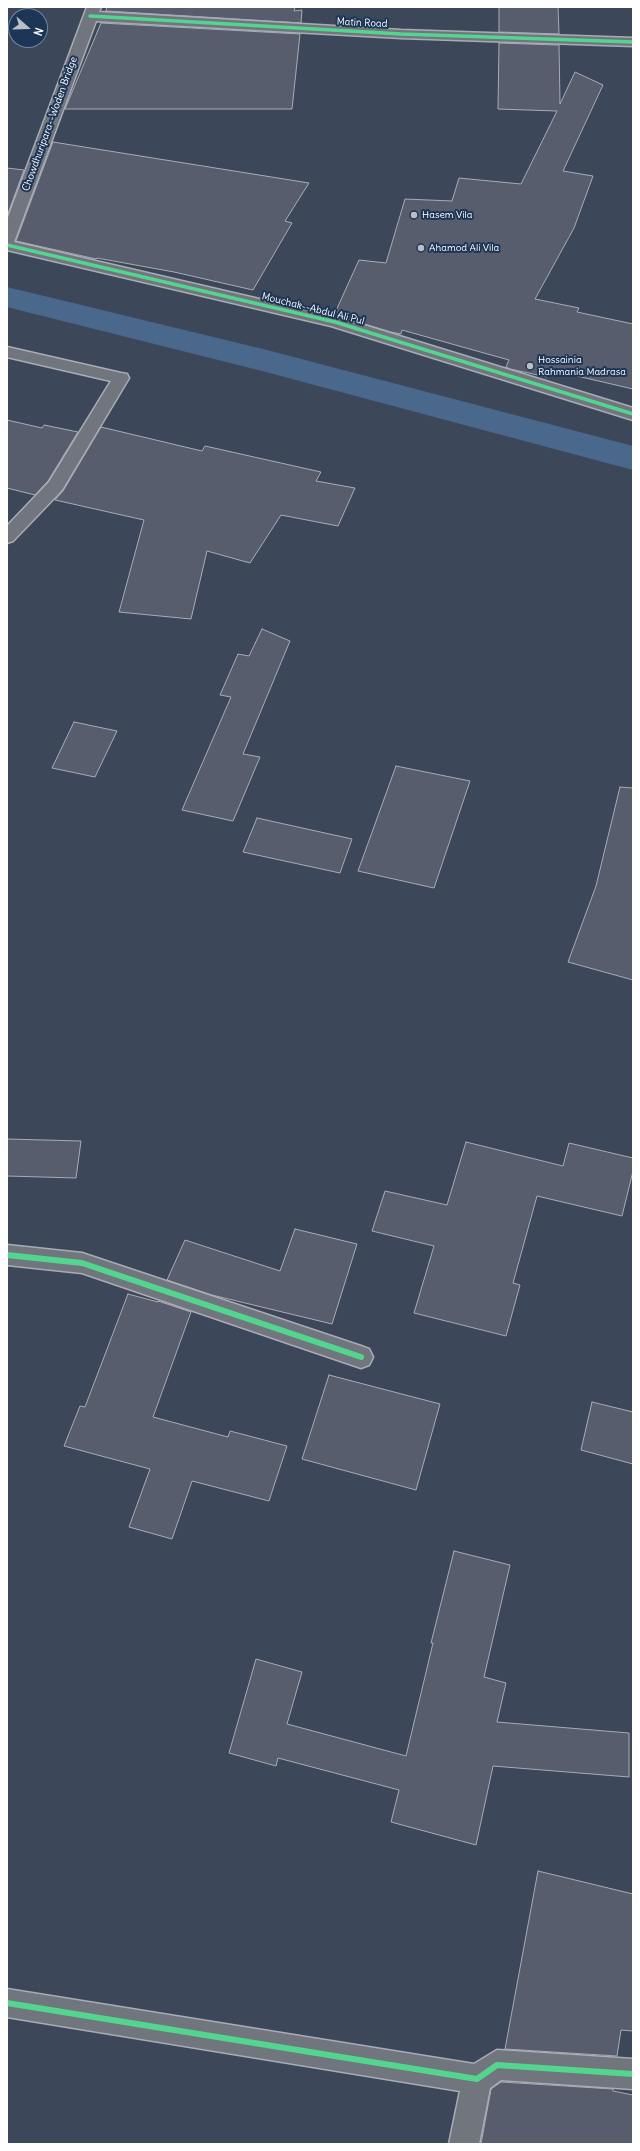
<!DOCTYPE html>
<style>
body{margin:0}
#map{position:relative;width:640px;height:2151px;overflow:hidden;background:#3d475a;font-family:Delius,sans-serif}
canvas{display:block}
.frame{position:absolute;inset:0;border:8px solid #fff;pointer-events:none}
.north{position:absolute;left:8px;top:8px;width:40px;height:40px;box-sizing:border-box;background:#1d3557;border:1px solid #77869a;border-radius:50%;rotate:110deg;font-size:11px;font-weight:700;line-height:16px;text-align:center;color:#fff}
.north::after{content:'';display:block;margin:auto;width:14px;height:18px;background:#bbbfc5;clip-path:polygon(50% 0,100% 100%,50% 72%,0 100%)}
</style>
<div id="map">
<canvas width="640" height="2151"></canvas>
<div class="frame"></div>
<div class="north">N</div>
</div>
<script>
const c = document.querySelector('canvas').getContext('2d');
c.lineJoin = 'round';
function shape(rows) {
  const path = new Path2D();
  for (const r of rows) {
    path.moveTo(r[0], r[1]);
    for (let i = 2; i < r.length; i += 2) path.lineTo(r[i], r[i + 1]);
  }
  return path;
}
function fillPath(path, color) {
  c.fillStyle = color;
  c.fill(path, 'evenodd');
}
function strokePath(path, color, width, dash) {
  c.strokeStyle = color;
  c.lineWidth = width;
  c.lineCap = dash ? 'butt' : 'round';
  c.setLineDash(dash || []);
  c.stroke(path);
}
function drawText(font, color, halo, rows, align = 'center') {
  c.font = font + ' Delius,sans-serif';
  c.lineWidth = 4;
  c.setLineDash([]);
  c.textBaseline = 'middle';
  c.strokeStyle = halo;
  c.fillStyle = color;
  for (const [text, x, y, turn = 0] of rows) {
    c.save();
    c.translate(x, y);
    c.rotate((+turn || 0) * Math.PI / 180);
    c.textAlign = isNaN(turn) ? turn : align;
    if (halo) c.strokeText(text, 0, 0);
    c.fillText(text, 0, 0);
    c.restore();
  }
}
fillPath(shape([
 [7,287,267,350,633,446,633,470,262,371,7,307,7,287]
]), '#49688b');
const building = shape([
 [107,7,295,7,294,11,302,10,301,23,106,11,107,7],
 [499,7,558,7,559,34,499,32,499,7],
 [101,23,300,34,292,109,65,109,101,23],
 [499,43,559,45,560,104,575,72,603,85,563,171,593,176,574,228,535,299,579,308,577,312,633,324,633,389,551,370,547,377,510,369,506,367,509,360,402,330,401,334,391,332,334,315,359,260,386,263,405,199,452,201,459,178,521,184,557,111,498,109,499,43],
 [53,142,309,183,285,221,292,223,253,290,174,272,97,258,96,259,16,241,53,142],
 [7,168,24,170,7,216,7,168],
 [7,420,42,428,44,425,78,432,48,481,35,495,7,488,7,420],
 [101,427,202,451,205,446,321,472,316,481,355,488,338,526,281,515,250,563,207,551,191,619,119,612,144,520,55,500,63,491,101,427],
 [262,629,290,641,243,754,260,757,233,821,182,810,231,697,220,695,238,654,249,656,262,629],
 [74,722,117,731,95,777,52,768,74,722],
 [396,766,470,781,434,888,358,871,396,766],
 [620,787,633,788,633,980,568,962,596,886,620,787],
 [257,818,352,839,340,873,243,852,257,818],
 [7,1139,81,1141,76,1178,7,1176,7,1139],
 [466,1142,563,1166,569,1143,633,1158,633,1171,622,1216,537,1196,513,1283,520,1285,506,1336,414,1313,434,1246,372,1231,385,1191,447,1205,466,1142],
 [295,1229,357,1244,332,1324,212,1295,167,1280,185,1240,280,1271,295,1229],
 [128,1294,158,1302,158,1301,191,1312,153,1417,228,1437,230,1431,287,1446,269,1501,192,1481,172,1539,129,1527,150,1469,64,1446,80,1406,85,1407,128,1294],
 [329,1375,440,1404,416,1490,302,1459,329,1375],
 [592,1402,633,1412,633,1464,581,1450,592,1402],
 [454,1551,510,1565,484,1677,506,1683,497,1722,629,1733,629,1777,493,1766,476,1845,391,1822,399,1790,278,1758,276,1766,229,1753,256,1659,302,1672,287,1724,406,1756,433,1643,431,1643,454,1551],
 [538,1871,633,1894,633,2031,621,2030,617,2056,505,2049,538,1871],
 [501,2082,613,2089,613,2091,633,2095,633,2144,481,2144,491,2089,501,2082]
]);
fillPath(building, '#585d6d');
strokePath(building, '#a8acb5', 1);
const minor = shape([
 [87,7,101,7,99,12,401,30,633,38,633,46,401,38,96,21,14,242,341,318,633,408,633,420,331,326,7,250,7,220,87,7],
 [7,347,121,373,127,374,129,378,62,490,13,541,7,543,7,526,49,482,111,381,7,357,7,347],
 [7,1245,82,1253,361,1346,369,1349,373,1357,369,1365,361,1368,82,1273,7,1265,7,1245],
 [7,1989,474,2064,497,2050,633,2059,633,2089,501,2080,490,2088,479,2144,449,2144,460,2091,7,2017,7,1989]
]);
strokePath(minor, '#a8acb5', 3);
fillPath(minor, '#70757e');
strokePath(shape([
 [90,16,401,34,633,42],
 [7,245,335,322,633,414]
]), '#53d58f', 3.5);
strokePath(shape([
 [7,1255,82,1263,361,1357],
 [7,2003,477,2079,497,2065,633,2074]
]), '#53d58f', 6);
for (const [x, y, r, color] of [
 [414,215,4,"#bbbfc5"],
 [421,248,4,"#bbbfc5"],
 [530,366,4,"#bbbfc5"]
]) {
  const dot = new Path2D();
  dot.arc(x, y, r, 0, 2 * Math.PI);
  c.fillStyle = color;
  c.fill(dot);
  strokePath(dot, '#1d3557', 1.5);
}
drawText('10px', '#fff', '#1d3557', [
 ["Matin Road",362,23,3],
 ["Chowdhuripara--Woden Bridge",50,124,-70],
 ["Mouchak--Abdul Ali Pul",313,309,14]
]);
drawText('10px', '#fff', '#1d3557', [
 ["Hasem Vila",422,215],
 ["Ahamod Ali Vila",429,248],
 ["Hossainia",538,360],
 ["Rahmania Madrasa",538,372]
], 'left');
</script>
